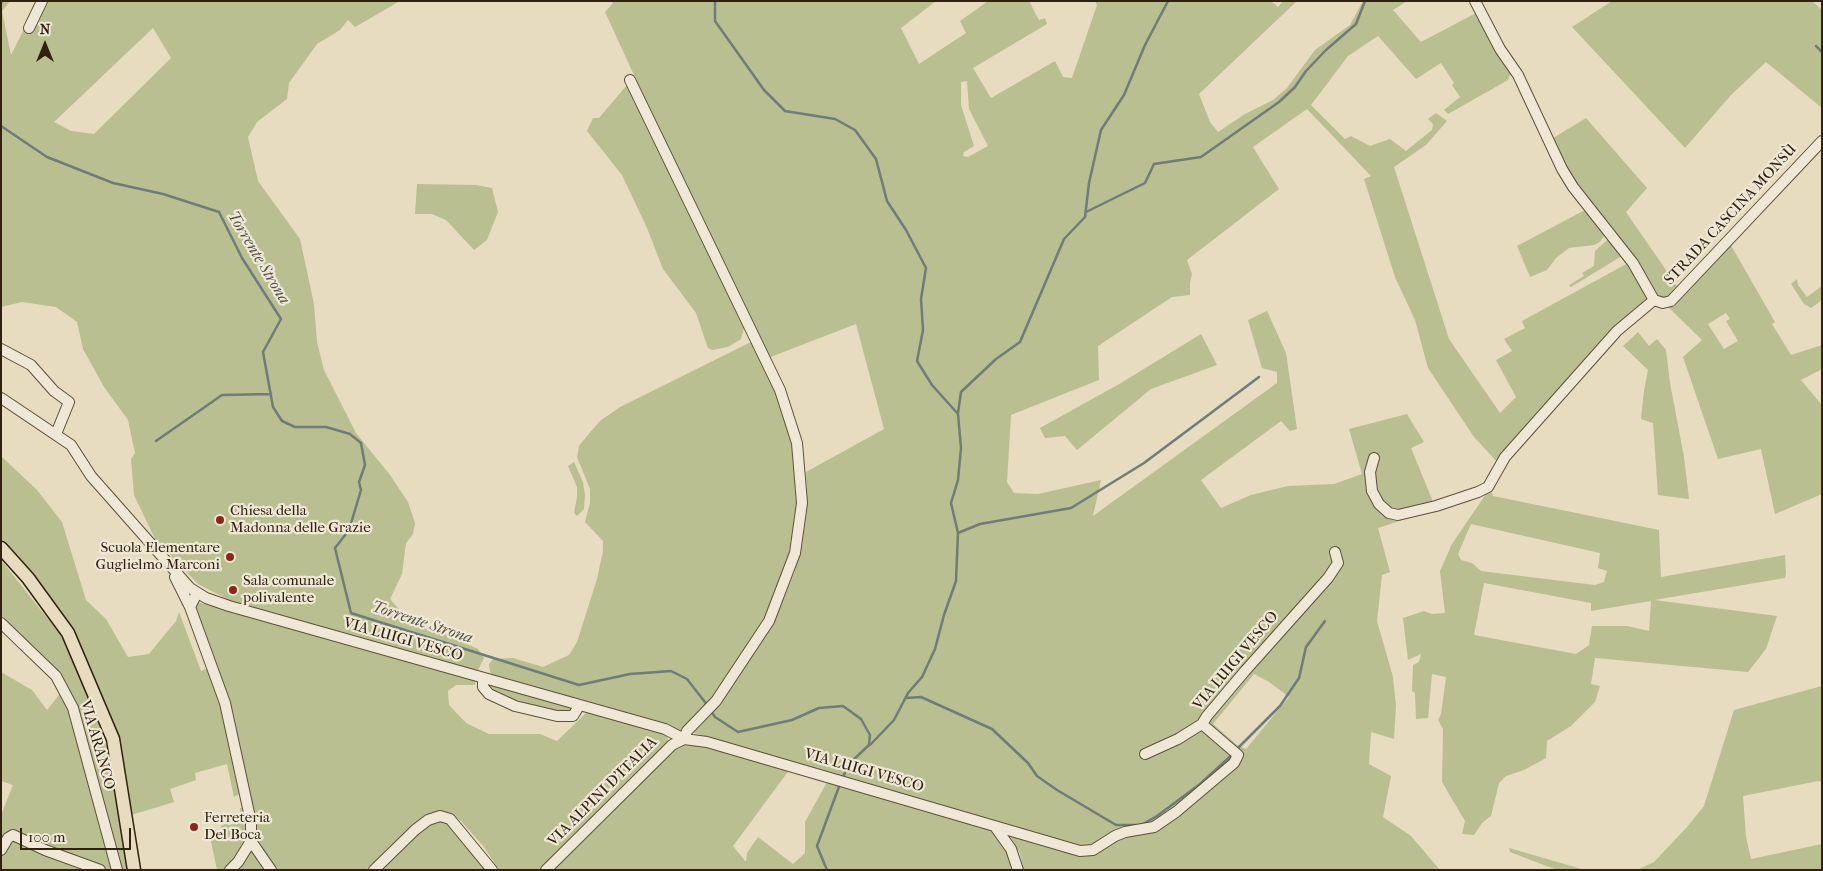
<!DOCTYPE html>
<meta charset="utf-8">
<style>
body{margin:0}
#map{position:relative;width:1823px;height:871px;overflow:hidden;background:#e7dbc0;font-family:"IM FELL French Canon",serif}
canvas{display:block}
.frame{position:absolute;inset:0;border:2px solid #31210f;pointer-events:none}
.north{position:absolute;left:20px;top:20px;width:50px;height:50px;-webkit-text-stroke:4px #efe8d6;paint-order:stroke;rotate:0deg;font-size:14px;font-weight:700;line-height:20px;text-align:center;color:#31210f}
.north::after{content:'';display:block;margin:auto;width:18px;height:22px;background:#31210f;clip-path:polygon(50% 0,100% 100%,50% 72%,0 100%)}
.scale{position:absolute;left:20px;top:828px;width:111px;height:22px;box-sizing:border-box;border:2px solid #31210f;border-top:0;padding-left:6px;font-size:15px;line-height:18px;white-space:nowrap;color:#31210f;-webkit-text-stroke:4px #efe8d6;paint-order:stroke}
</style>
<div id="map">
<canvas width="1823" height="871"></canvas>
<div class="frame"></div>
<div class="north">N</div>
<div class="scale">100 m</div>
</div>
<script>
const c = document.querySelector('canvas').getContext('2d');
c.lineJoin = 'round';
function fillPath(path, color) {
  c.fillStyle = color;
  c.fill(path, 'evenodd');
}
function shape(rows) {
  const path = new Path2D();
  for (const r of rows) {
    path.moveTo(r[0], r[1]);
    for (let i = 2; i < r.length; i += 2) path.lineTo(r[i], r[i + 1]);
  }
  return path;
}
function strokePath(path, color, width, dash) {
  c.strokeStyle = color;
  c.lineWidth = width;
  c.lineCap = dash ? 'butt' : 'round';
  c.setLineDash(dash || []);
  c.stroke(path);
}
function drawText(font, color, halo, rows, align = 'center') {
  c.font = font + ' "IM FELL French Canon",serif';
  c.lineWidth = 4.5;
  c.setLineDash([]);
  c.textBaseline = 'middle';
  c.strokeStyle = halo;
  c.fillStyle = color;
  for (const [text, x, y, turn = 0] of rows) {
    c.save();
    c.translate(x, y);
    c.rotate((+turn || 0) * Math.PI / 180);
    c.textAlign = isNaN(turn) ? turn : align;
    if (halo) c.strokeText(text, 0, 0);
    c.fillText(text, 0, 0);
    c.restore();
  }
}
fillPath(shape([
 [1,1,10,1,2,11,11,55,38,1,400,1,355,27,348,20,340,30,317,44,289,83,287,99,257,122,248,137,258,181,300,239,314,304,317,342,324,370,356,433,390,475,408,502,415,523,413,534,406,543,402,574,390,599,404,615,478,649,484,658,477,672,237,604,198,584,155,539,134,495,131,459,135,453,128,420,104,387,83,349,77,322,56,307,22,302,1,307],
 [153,28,171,58,94,134,71,131,54,122],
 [611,1,936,1,901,28,919,64,966,33,960,21,988,1,1029,1,1039,20,1045,18,1047,24,973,68,991,98,1055,61,1063,77,1072,78,1097,5,1095,1,1271,1,1278,7,1283,1,1297,1,1199,94,1210,122,1218,132,1245,114,1273,100,1287,88,1315,50,1350,25,1363,1,1407,1,1393,10,1421,42,1476,13,1511,72,1508,80,1448,114,1444,110,1460,97,1452,85,1454,83,1441,63,1416,79,1378,36,1348,56,1311,105,1345,139,1351,136,1370,146,1390,139,1406,151,1432,130,1433,124,1428,119,1436,113,1447,121,1426,145,1394,167,1449,339,1500,413,1516,397,1496,360,1512,351,1504,339,1525,328,1522,321,1630,262,1651,297,1499,464,1474,437,1428,368,1415,320,1395,277,1364,179,1371,176,1307,109,1253,147,1279,189,1187,260,1192,274,1190,283,1190,295,1172,297,1098,346,1099,380,1011,415,1007,482,1014,493,1038,494,1101,480,1093,516,1277,383,1277,372,1262,368,1248,320,1267,311,1286,353,1297,429,1290,431,1281,421,1201,480,1221,508,1251,495,1288,486,1334,484,1362,474,1349,429,1407,414,1424,442,1411,448,1436,509,1378,528,1390,572,1382,575,1377,621,1393,677,1396,706,1394,739,1371,732,1369,764,1391,776,1383,817,1411,836,1440,870,1024,870,1020,853,1008,833,1054,845,1075,855,1092,854,1119,837,1133,835,1164,816,1150,824,1122,828,1092,847,1085,847,694,733,718,707,772,626,794,574,802,545,807,504,806,472,884,429,856,324,768,358,686,188,605,12,613,3],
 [967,81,969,109,988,146,968,157,963,156,964,152,974,146,961,105,961,82],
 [1254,674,1269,682,1289,697,1246,749,1237,745,1213,724],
 [1612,1,1812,1,1822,10,1822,108,1766,62,1731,95,1685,148,1572,27],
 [627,85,744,328,741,339,728,347,712,350,708,348,696,313,663,269,647,228,622,175,587,131,593,118,599,118],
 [1586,118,1647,188,1626,212,1679,289,1670,298,1659,299,1576,187,1550,140],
 [417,184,476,185,492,188,498,212,487,240,474,250,446,220,432,214,415,214],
 [1587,209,1606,233,1600,242,1594,245,1569,248,1556,258,1547,270,1530,277,1517,246],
 [1613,239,1625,254,1571,287,1569,285,1584,276,1582,273,1594,266,1595,251,1607,240],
 [1729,242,1775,322,1772,324,1791,355,1822,345,1822,369,1801,380,1822,405,1822,494,1775,514,1761,449,1718,459,1683,357,1702,340,1665,304],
 [1726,313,1730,319,1726,321,1738,341,1724,349,1708,324],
 [1797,279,1798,285,1807,297,1822,286,1822,300,1811,308,1804,304,1791,284],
 [1638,332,1649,346,1657,339,1666,350,1670,383,1684,457,1689,499,1658,495,1653,423,1641,419,1644,391,1648,370,1623,346],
 [1201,334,1217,365,1151,389,1077,450,1065,436,1045,438,1040,428,1121,383],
 [751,342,771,378,795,445,799,500,793,553,765,622,713,701,682,731,495,679,490,672,489,664,493,659,513,658,543,667,569,655,577,642,597,579,603,551,603,541,585,522,590,503,590,489,577,457,579,446,587,436,600,421,620,407],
 [1,456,37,490,62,522,86,600,106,619,128,657,149,654,176,621,179,612,201,671,209,668,221,706,241,793,234,797,227,764,195,773,196,780,170,789,174,802,131,815,95,684,1,543],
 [574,462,583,482,585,495,584,509,577,516,574,513,577,497,577,487,568,466],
 [1490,488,1493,496,1659,530,1661,577,1785,555,1786,573,1785,578,1654,600,1777,616,1766,649,1748,672,1595,658,1591,684,1600,686,1595,702,1571,726,1547,741,1546,758,1524,770,1506,776,1499,783,1491,816,1482,823,1474,835,1462,834,1465,821,1442,782,1443,729,1438,720,1441,714,1446,677,1432,674,1428,718,1416,719,1415,693,1412,691,1413,665,1419,662,1421,654,1408,660,1403,618,1424,611,1432,614,1445,613,1440,571,1452,544],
 [1471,524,1600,553,1598,568,1607,571,1604,582,1595,585,1481,571,1472,563,1461,560,1458,554],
 [1484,583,1591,603,1591,611,1651,601,1649,631,1627,626,1592,626,1589,645,1576,654,1474,635],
 [1,560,59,633,78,667,111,760,130,870,121,870,59,673,1,616],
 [197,602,476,679,475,685,456,685,448,691,449,705,466,723,489,734,540,734,557,741,587,712,665,734,668,739,667,744,541,870,499,870,484,847,461,821,448,812,435,812,414,824,366,870,278,870,255,836,216,668,195,604],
 [1,672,32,690,47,710,62,691,71,711,114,870,1,870,1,815,13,785,1,781],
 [493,684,574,707,568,713,520,705,501,696,491,687],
 [1822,686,1822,782,1818,781,1743,796,1746,837,1751,859,1822,844,1822,870,1637,870,1654,862,1687,827,1704,806,1734,710],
 [679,745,704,746,790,769,733,846,746,862,747,853,758,837,793,864,805,853,805,822,827,782,981,823,995,832,1006,847,1015,870,551,870],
 [240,808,243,808,247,825,245,840,238,858,225,870,217,870,210,837,223,834,221,826,228,822,228,825,242,823],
 [440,820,448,823,487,870,379,870,430,823],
 [252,845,269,870,236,870],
 [1509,848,1585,870,1557,870,1510,852]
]), '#b9bf90');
strokePath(shape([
 [715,1,715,21,764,90,785,111,835,119,855,130,876,159,887,201,906,230,926,268,921,299,923,330,917,361,932,385,958,414,961,448,958,480,951,503,958,533,956,581,944,615,935,649,922,677,908,693,894,720,870,745],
 [1816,46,1822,52],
 [1,126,47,157,113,183,163,194,219,212,242,258,281,319,263,352,273,407,282,421,295,427,326,427,350,434,361,443,365,465,359,482,361,490,349,530,335,548,351,613,579,685,630,674,671,671,687,679,708,706],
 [1086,212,1145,183,1154,164,1201,157,1279,102,1295,87,1306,71,1326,50,1356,24,1365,1],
 [958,413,961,392,996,359,1020,342,1064,239,1085,217,1089,183,1101,130,1124,95,1145,45,1168,1],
 [156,441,222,395,271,394],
 [958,533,980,524,1071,508,1144,463,1259,377],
 [906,698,921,697,992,729,1028,763,1037,776,1057,790,1116,825,1136,825],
 [711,711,715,717,738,732,792,720,819,708,843,706,861,719,870,735,869,745,849,764,842,779],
 [1237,749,1280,706,1299,678,1306,647,1325,621],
 [1141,825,1157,816,1200,784,1234,753],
 [827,870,817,846,840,784]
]), '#707c77', 2.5);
const minor = shape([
 [1475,1,1500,49,1518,75,1562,169,1573,187,1633,263,1654,300],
 [29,28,42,1],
 [1,349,31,365,54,391,69,402,56,434],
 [1,398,71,445,91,476,190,588,206,598,229,606,665,729,684,739,707,742,1080,851,1093,850,1115,836,1125,832,1154,827,1176,812,1234,763,1238,755,1202,724,1207,716,1245,671,1328,578,1338,563,1335,552],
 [1374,458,1370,472,1372,491,1379,504,1389,513,1398,515,1436,506,1478,492,1488,487,1505,457,1617,331,1654,300,1663,303,1671,301,1822,141],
 [175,577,190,607],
 [197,593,190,607,225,703,251,822,251,841,238,862,230,870],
 [1,623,56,676,73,708,117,870],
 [483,678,483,687,489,694,515,706,557,716,573,716,579,706],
 [1145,754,1178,739,1202,724],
 [996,828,1011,849,1018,870],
 [251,841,271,870],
 [1,850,8,838,13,835,45,850,100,870],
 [374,870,415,830,428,820,440,816,450,819,492,870],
 [546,870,663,754,672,745,684,739,687,731,716,701,769,621,795,553,802,503,797,443,780,390,630,80]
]);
const major = shape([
 [1,548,28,578,68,633,113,739,134,870]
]);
strokePath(minor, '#5e503b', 12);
strokePath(major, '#31210f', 15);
strokePath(minor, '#efe8d6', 10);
strokePath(major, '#e7dbc0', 12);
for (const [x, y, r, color] of [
 [220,520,5,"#8f2418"],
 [230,557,5,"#8f2418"],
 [233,590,5,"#8f2418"],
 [194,827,5,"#8f2418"]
]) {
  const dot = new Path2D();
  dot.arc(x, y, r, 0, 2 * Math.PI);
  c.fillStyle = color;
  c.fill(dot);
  strokePath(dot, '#efe8d6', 2);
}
drawText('15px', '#31210f', '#efe8d6', [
 ["STRADA CASCINA MONSÙ",1731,215,-47],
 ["VIA LUIGI VESCO",403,640,16],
 ["VIA LUIGI VESCO",1236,661,-50],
 ["VIA ARANCO",97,745,74],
 ["VIA LUIGI VESCO",864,771,16],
 ["VIA ALPINI D'ITALIA",603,792,-45]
]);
drawText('15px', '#31210f', '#efe8d6', [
 ["Chiesa della",230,511],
 ["Madonna delle Grazie",230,528],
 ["Scuola Elementare",220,548,"right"],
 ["Guglielmo Marconi",220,565,"right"],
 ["Sala comunale",243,581],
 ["polivalente",243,598],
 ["Ferreteria",204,818],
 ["Del Boca",204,835]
], 'left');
drawText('italic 16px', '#504f43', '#efe8d6', [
 ["Torrente Strona",258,258,59],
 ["Torrente Strona",422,623,18]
]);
</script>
